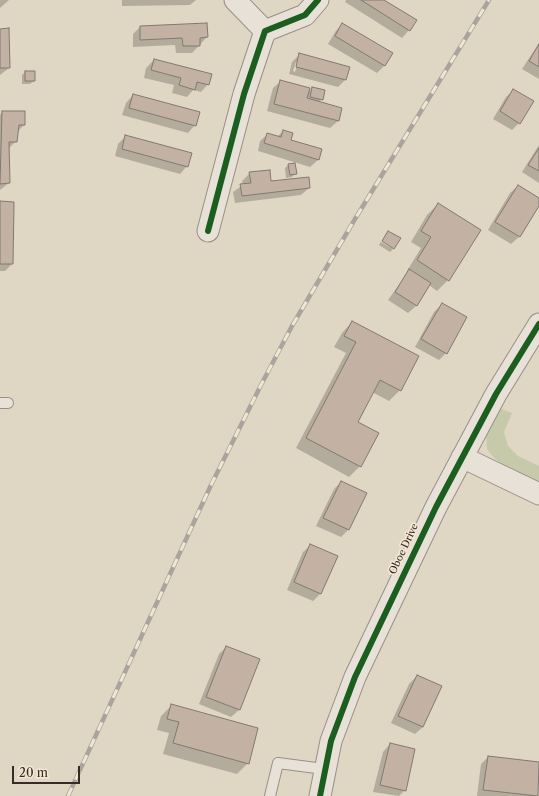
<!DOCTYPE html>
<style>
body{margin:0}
#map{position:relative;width:539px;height:796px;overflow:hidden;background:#e0d6c4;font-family:"Libre Caslon Text",serif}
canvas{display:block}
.scale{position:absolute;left:12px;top:766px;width:68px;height:18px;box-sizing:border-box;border:2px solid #392a25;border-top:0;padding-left:5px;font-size:12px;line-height:14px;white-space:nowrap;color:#392a25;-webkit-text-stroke:3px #f2e6d2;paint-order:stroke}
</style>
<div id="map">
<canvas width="539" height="796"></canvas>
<div class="scale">20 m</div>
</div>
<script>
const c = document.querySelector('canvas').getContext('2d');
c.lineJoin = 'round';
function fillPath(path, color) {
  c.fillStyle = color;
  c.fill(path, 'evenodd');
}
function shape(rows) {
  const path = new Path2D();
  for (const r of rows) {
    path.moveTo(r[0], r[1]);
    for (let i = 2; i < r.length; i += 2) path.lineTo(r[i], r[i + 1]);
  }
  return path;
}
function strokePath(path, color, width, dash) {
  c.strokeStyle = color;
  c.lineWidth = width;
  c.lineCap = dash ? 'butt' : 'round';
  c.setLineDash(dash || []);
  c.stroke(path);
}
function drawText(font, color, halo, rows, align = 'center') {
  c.font = font + ' "Libre Caslon Text",serif';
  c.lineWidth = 3.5;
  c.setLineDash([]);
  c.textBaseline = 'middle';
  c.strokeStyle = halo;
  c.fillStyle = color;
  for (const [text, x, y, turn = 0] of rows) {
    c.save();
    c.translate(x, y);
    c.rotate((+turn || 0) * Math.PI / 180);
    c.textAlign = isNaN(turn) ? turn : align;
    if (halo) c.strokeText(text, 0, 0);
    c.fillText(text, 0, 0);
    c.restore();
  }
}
fillPath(shape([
 [499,408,512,413,504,432,508,446,518,456,539,466,539,482,505,466,494,458,487,449,486,432]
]), '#c6caaa');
fillPath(shape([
 [0,0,9,0,0,8],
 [122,0,196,0,190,5,122,6],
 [346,0,382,0,409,30,402,38,345,2],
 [206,24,207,37,192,53,176,53,175,45,133,47,133,34,140,27],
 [342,24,392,53,384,66,377,73,328,44,335,32],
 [0,30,9,68,0,75],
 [539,43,539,79,522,69],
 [300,54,349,68,345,80,338,87,289,74,292,62],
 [296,62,298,62,295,72,293,71],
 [154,60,208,84,201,92,193,90,187,97,172,93,174,85,144,78,146,68],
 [25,72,34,81,30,84,22,84,22,75],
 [281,81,308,93,312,88,322,99,319,102,341,109,338,121,330,128,267,111,273,88],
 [514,90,519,123,512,130,493,119,506,97],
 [133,95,195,125,188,133,122,115,126,103],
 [2,112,24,125,17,132,16,141,8,149,9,183,0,190,0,115],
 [283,131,290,141,321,150,318,160,310,167,258,151,260,141,268,134,277,137],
 [126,136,187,166,180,174,115,156,118,144],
 [539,145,539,183,522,172],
 [288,165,296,173,292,177,286,178,285,168],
 [250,173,271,182,309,188,301,195,235,203,233,192,243,185,242,181],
 [518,186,539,199,539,204,519,237,511,244,488,230,510,193],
 [0,202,12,264,5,271,0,271],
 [438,204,448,280,437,291,429,285,416,306,408,313,388,300,408,272,407,271,421,248,411,242,427,215],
 [381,242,393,249,390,252,379,245],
 [442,304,446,353,439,360,415,347,434,312],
 [352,322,400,390,389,401,372,392,356,422,360,466,349,477,296,448,346,353,334,347,342,333],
 [341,482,366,494,348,530,341,537,316,526,334,489],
 [311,545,320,594,313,601,287,590,303,552],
 [226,647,258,660,239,710,231,717,199,704,219,654],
 [417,676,441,687,423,727,415,734,391,723,409,684],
 [172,705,248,763,237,774,163,754,169,733,157,730,161,716],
 [390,744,405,790,399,796,373,792,383,752],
 [488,757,539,763,537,796,477,796,481,764]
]), '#0003');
const building = shape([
 [361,0,384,0,417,20,410,31,361,0],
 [207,23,208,37,200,38,200,46,183,46,182,38,140,40,140,26,207,23],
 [342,23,393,53,385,66,335,36,342,23],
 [9,28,10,68,0,68,0,29,9,28],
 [539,44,539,67,529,61,539,44],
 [299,53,350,67,346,80,296,67,299,53],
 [154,59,212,74,209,85,197,82,195,90,179,85,181,78,151,70,154,59],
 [25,71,35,71,35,81,25,81,25,71],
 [280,80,310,88,307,98,342,108,339,121,274,104,280,80],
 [312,87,325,90,323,100,310,97,312,87],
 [513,89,534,101,520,124,500,111,513,89],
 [133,94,200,112,196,126,129,108,133,94],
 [2,111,25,111,25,125,19,125,17,142,9,142,10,183,0,184,2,111],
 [283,130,293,133,291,140,322,149,319,160,264,143,267,133,281,137,283,130],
 [125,135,192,153,188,167,122,149,125,135],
 [539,148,539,171,528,165,539,148],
 [295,163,297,174,290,175,288,164,295,163],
 [270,170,271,181,309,177,310,188,242,196,240,184,251,183,249,172,270,170],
 [518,185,539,198,539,206,520,237,495,222,518,185],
 [0,201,14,202,13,264,0,264,0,201],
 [438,203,481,230,449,281,417,260,431,237,421,231,438,203],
 [388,231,401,238,394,249,382,241,388,231],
 [409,269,431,283,417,306,395,292,409,269],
 [442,303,467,317,447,354,421,339,442,303],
 [352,321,419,356,401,391,380,380,358,422,379,433,361,467,306,438,356,342,344,336,352,321],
 [341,481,367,493,349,530,323,518,341,481],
 [310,544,338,556,321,594,294,582,310,544],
 [226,646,260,659,240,710,206,697,226,646],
 [417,675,442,686,423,727,398,716,417,675],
 [171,704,258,728,249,764,173,743,179,722,167,719,171,704],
 [390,743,415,749,406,791,380,785,390,743],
 [488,756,539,762,538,796,483,790,488,756]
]);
fillPath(building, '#c3b2a4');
strokePath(building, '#817970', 1);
const service = shape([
 [0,403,8,403],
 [270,796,278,763,324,769]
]);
const minor = shape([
 [235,0,265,31],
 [208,231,244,94,265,31,305,15,318,0],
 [462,457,539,494],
 [320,796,331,741,355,677,436,507,496,394,539,324]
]);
strokePath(service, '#989086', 12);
strokePath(minor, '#989086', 23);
strokePath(service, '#e7e1d8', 10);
strokePath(minor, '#e7e1d8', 21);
const rail = shape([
 [68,796,211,485,261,385,292,326,355,219,489,0]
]);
strokePath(rail, '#a9a49d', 4.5);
strokePath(rail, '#f2e6d2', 3, [9]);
strokePath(shape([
 [208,231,244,94,265,31,305,15,318,0],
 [320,796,331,741,355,677,436,507,496,394,539,324]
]), '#1b5e20', 6);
drawText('10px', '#392a25', '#f2e6d2', [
 ["Oboe Drive",404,549,-65]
]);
</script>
